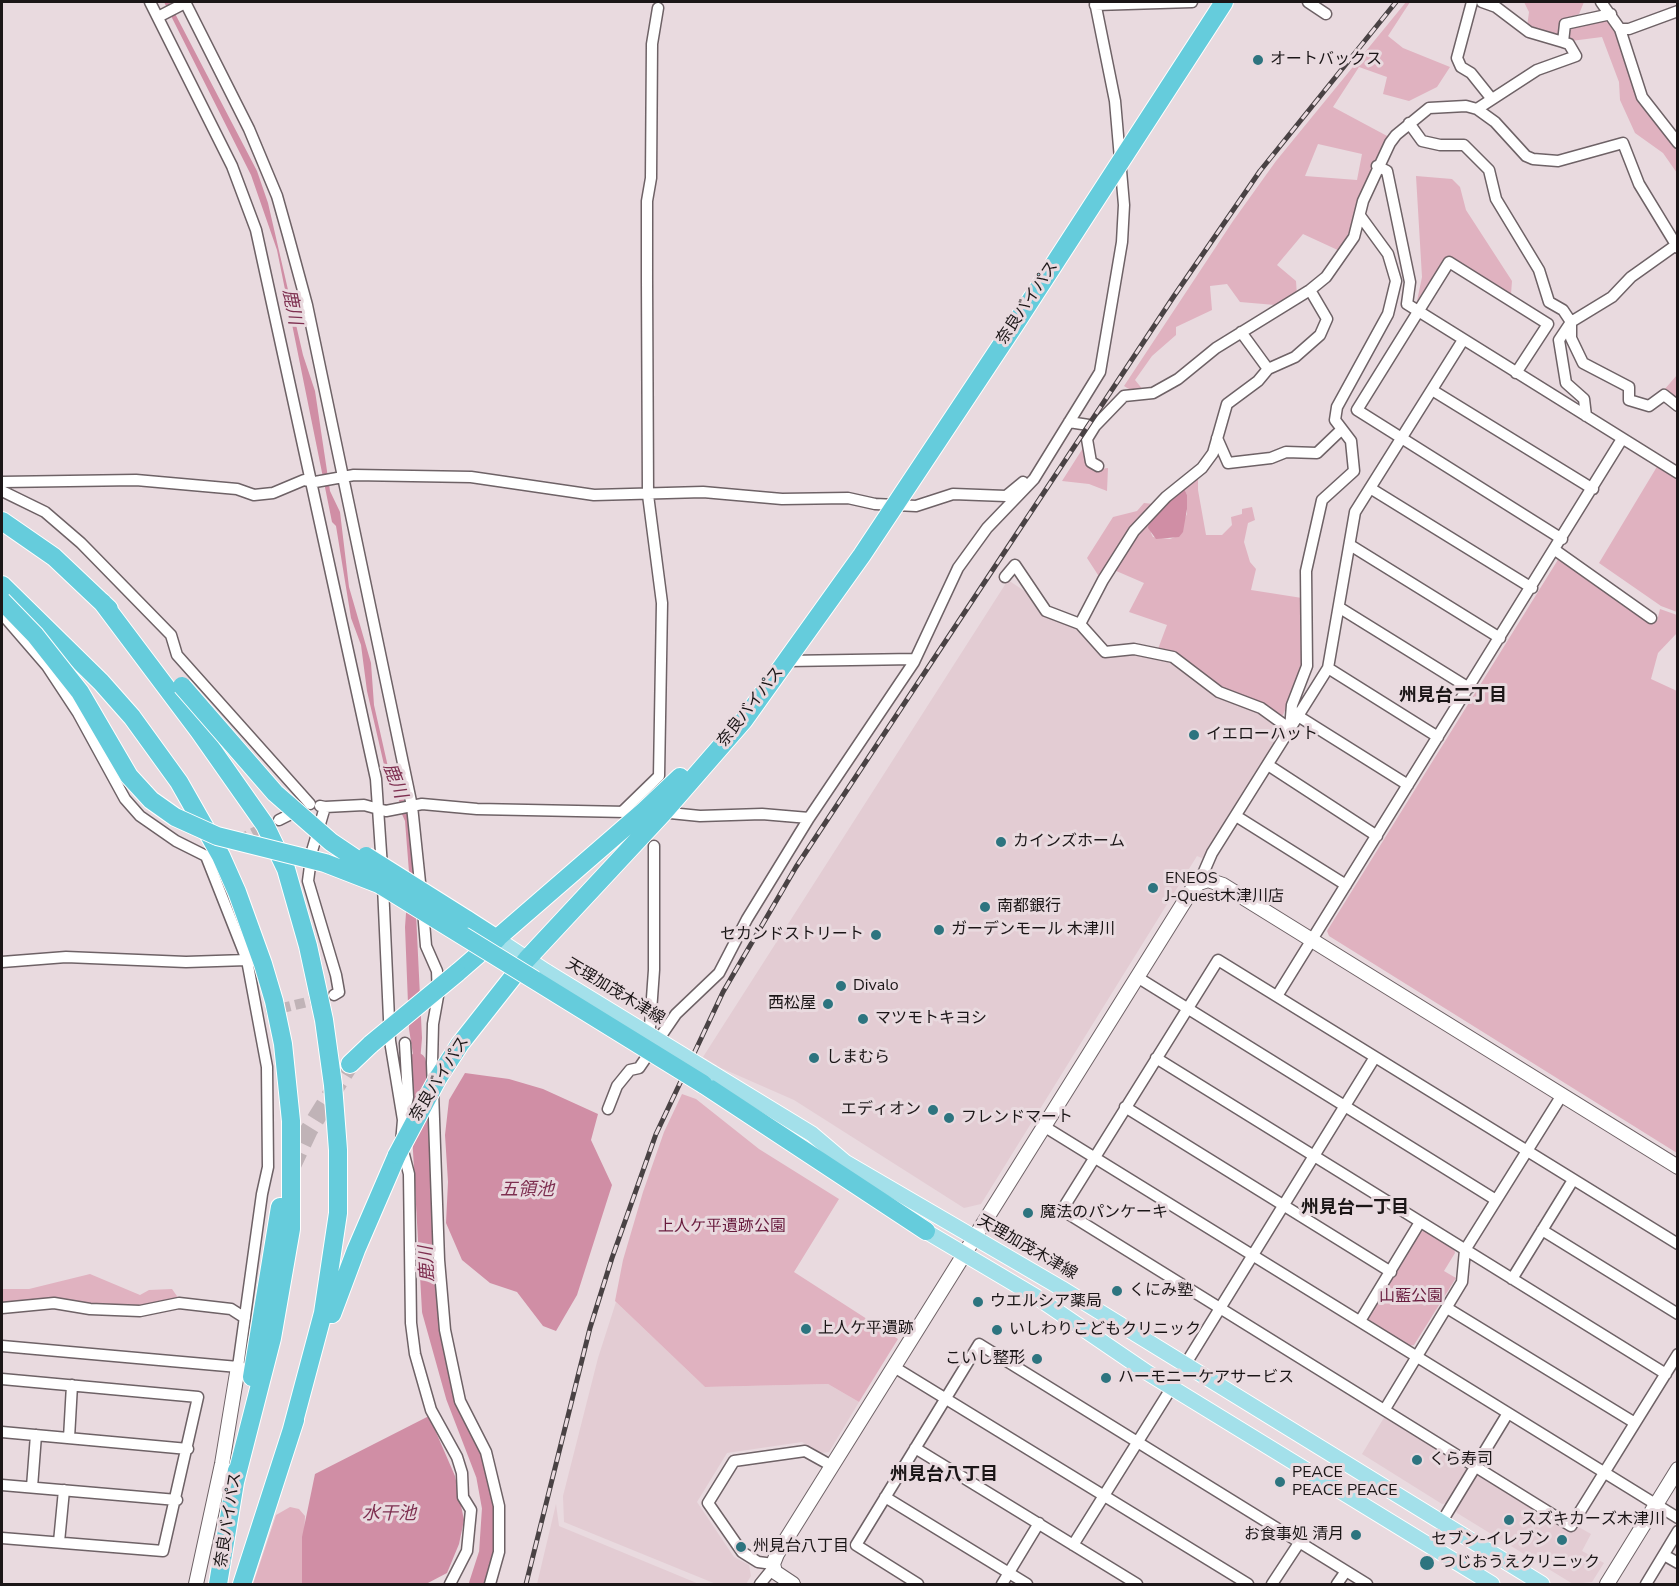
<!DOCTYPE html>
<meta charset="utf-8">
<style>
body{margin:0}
#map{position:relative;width:1679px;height:1586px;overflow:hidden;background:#e9dadf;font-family:"Nunito Sans",sans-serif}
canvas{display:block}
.frame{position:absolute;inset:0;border:3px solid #1b1617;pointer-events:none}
</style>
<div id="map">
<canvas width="1679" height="1586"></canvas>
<div class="frame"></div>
</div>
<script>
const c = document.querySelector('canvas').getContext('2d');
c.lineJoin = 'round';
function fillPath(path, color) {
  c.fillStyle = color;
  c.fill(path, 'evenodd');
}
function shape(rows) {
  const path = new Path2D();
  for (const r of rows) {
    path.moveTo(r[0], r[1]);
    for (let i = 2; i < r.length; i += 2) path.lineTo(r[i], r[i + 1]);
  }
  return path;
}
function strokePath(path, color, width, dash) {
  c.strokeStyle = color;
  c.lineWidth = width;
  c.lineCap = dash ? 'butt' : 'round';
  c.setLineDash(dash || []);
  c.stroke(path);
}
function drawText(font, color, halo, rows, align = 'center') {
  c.font = font + ' "Nunito Sans","Noto Sans JP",sans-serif';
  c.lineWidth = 6;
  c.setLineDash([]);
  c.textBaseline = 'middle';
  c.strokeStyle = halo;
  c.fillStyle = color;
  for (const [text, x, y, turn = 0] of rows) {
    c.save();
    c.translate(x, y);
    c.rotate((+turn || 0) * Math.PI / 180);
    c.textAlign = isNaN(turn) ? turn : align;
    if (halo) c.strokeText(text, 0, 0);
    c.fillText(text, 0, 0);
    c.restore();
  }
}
fillPath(shape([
 [1008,580,1026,592,1043,612,1080,630,1097,646,1103,657,1133,654,1177,662,1257,711,1281,728,1282,734,1204,859,1197,856,981,1204,964,1208,794,1100,721,1068,703,1057],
 [616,1302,705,1387,828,1384,859,1402,829,1452,821,1453,802,1442,727,1453,697,1502,734,1557,749,1565,751,1576,746,1584,716,1584,564,1522,563,1496,598,1358],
 [1385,1416,1466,1466,1467,1472,1448,1503,1442,1504,1362,1454],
 [1481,1475,1572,1533,1577,1526,1591,1534,1582,1551,1604,1563,1592,1582,1573,1584,1457,1513,1455,1508,1474,1477],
 [556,1504,559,1526,699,1584,537,1584]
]), '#e3ccd3');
fillPath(shape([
 [1406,2,1410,2,1388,36,1403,48,1450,67,1437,87,1409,101,1383,94,1387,77,1359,67,1333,107,1389,137,1373,164,1359,200,1351,235,1342,252,1303,234,1277,265,1296,281,1297,296,1275,305,1240,302,1227,284,1210,286,1212,310,1176,327,1176,335,1152,356,1135,380,1144,391,1132,391,1124,386,1233,221,1276,161],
 [1318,144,1362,154,1357,180,1305,176],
 [1524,2,1584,2,1579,14,1567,18,1557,35,1527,27,1529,12],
 [1610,18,1637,96,1677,149,1677,173,1663,153,1635,133,1620,100,1619,82,1602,37,1571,41,1566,33,1567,26],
 [1416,176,1452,179,1460,187,1466,210,1512,281,1511,294,1448,256,1417,301,1422,277],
 [1677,375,1677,401,1664,390],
 [1083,448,1088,460,1099,469,1108,468,1107,491,1089,484,1062,481],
 [1658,465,1677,478,1677,612,1661,606,1599,563],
 [1198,474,1198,490,1206,535,1222,535,1232,525,1231,517,1242,514,1242,509,1252,507,1255,520,1248,523,1244,542,1250,562,1256,569,1251,590,1302,598,1302,670,1283,715,1278,716,1222,688,1183,657,1158,649,1167,625,1129,612,1144,583,1114,570,1150,516,1151,533,1153,537,1170,539,1175,537,1187,514,1187,495,1183,486],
 [1144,503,1154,504,1100,578,1087,558,1113,517,1137,511],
 [1559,558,1650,623,1657,621,1660,609,1677,615,1677,633,1658,653,1651,679,1677,691,1677,1153,1329,936,1327,931],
 [682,1094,696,1099,759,1149,839,1199,794,1272,898,1339,859,1402,828,1384,705,1387,615,1301,623,1260,643,1192,664,1132],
 [1426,1230,1454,1248,1455,1253,1444,1271,1456,1278,1414,1345,1408,1346,1369,1322,1367,1316,1420,1232],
 [90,1274,140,1295,149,1290,172,1289,179,1299,140,1306,2,1304,2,1289,29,1289],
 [290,1507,299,1509,305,1516,302,1584,253,1584,276,1515]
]), '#e0b2c0');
fillPath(shape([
 [164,2,169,2,257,171,268,203,303,355,315,391,330,491,340,512,349,587,371,663,374,705,388,767,401,787,409,819,414,872,422,1038,418,1086,409,1029,405,927,409,872,405,821,401,812,397,788,385,769,367,691,361,645,351,618,336,526,332,522,277,250,251,175],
 [1183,486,1187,495,1187,509,1183,532,1179,537,1156,539,1148,528,1150,516],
 [465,1073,509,1079,543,1089,598,1114,591,1140,612,1185,577,1295,556,1331,543,1326,517,1292,490,1283,462,1260,446,1223,448,1182,445,1135,449,1100],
 [429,1416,455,1476,464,1520,459,1544,447,1573,426,1584,302,1584,302,1537,315,1474]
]), '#d08ea5');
strokePath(shape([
 [417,1062,431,1311,455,1397,485,1475,491,1508,488,1553,478,1584]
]), '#d08ea5', 18);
strokePath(shape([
 [239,840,270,824],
 [266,1012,324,998]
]), '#c0b3b7', 10, [10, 5]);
strokePath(shape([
 [291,1168,309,1130,350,1064]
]), '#c0b3b7', 18, [18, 9]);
const street = shape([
 [150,2,232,166,256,230,376,779,382,867],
 [185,2,249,129,277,196,288,235,307,305,412,806,421,892],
 [1308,2,1326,14],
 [1472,2,1457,58,1461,67,1471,73,1491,98],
 [1482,2,1496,7,1529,32,1563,42],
 [1601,2,1620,29,1629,29,1678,11],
 [1095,5,1192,2],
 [158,17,185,3],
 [1620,29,1642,97,1678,143],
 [1477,109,1537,70,1576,56,1569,44,1563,42,1565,24,1611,14],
 [1409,123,1422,141,1440,145,1464,145,1489,170,1496,199,1539,270,1549,302,1563,310,1571,322,1571,338,1583,363,1629,387,1629,400,1649,406,1664,395,1678,406],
 [1377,166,1387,171,1410,282,1407,304,1678,473],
 [1310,290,1327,319,1320,335,1295,357,1268,369,1258,381,1227,404,1213,453,1202,468,1166,497,1134,531,1103,580,1080,624,1105,652,1134,649,1173,657,1219,692,1261,708,1290,729,1292,705,1307,666,1306,571,1322,500,1354,471,1351,441,1335,420,1337,407,1388,314,1396,281,1388,254,1361,217],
 [1241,332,1268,369],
 [1516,373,1548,324,1449,262,1357,410,1562,539],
 [1432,390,1593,489],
 [1586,416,1584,399,1566,383,1559,340,1571,322,1612,297,1631,277,1676,245],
 [1069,422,1095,426],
 [1217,438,1228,463,1271,458,1286,452,1317,453,1341,430],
 [1098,466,1091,462,1087,439,1095,426,1124,396,1153,393,1178,379,1216,348,1310,290,1326,277,1354,237,1363,201,1390,143,1396,135,1429,108,1466,106,1477,109,1495,122,1526,156,1533,159,1558,161,1623,143,1639,184,1678,248],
 [2,482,136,480,237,489,254,495,273,493,304,480,315,482,354,475,471,477,594,495,703,492,782,499,848,498,875,504,916,506,953,494,1006,496,1023,482],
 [1370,488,1532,588],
 [2,491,45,512,81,543,171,635,177,655,310,804],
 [1350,545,1500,638],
 [1555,550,1651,618],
 [1005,577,1015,565,1046,611,1080,624],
 [1340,608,1469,688],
 [2,614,47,666,78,713,125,799,140,816,176,841,206,856,247,960,267,1067,268,1167,262,1194,238,1367,2,1346],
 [787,661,915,659],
 [1328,668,1438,737],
 [1298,716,1408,785],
 [1268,765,1377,836],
 [320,806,325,807,312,851,308,881,336,975,339,992,334,995],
 [325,807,364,805,386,811,422,804,477,809,627,812],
 [622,812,659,776,662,603,648,495,647,280,647,201,651,178,652,44,658,8],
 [660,812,700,816,762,814,809,818],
 [1236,816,1346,885],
 [279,820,299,810],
 [1199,883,1212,853,1328,668,1355,512,1463,340],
 [383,886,390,1041,403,1120,401,1143,409,1174,411,1323,415,1354,431,1410,457,1457,462,1473,463,1497,471,1510,467,1551,450,1584],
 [423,910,426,946,437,971,438,996,433,1024,432,1063,439,1260,445,1330,460,1401,486,1452,499,1506,499,1552,490,1584],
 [2,962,66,957,186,962,247,960],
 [1137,977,1496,1200],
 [1277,996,1622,439],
 [649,1040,654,970,654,846],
 [1156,1058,1666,1374],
 [1125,1107,1391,1272],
 [608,1109,617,1086,630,1070,639,1068,676,1014,719,973,747,919,809,818,914,662,958,568,987,528,1034,479,1100,372,1122,242,1124,205,1115,101,1095,2],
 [404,1114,408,1097,405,1043],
 [1045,1127,1678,1518],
 [1542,1230,1678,1314],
 [1678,1244,1218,960,1062,1210,1571,1526,1678,1354],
 [1512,1279,1573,1180],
 [2,1308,54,1303,90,1309,140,1311,179,1303,231,1309,245,1318],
 [1447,1308,1635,1423],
 [1360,1321,1420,1222],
 [1185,1365,1375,1057],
 [894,1367,1248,1584],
 [2,1379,198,1397,163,1551,2,1538],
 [1385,1409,1462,1282,1465,1250,1562,1095],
 [2,1432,188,1449],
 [69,1438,72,1385],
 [915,1448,1137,1584],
 [2,1485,177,1500],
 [32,1487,36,1435],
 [885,1497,1027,1584],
 [1441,1523,1508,1413],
 [59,1542,64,1490],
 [1073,1545,1172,1387],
 [1664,1555,1678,1563],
 [773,1564,758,1562,742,1552,708,1503,734,1461,805,1451,832,1466],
 [760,1584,773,1568],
 [918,1584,856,1545,979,1344,1367,1584],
 [1002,1584,1039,1523],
 [1272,1584,1299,1543],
 [1337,1584,1346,1571],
 [1646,1584,1678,1531]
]);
const secondary = shape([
 [196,1584,222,1464,238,1367],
 [793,1584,775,1572,773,1564,777,1554,1191,891,1199,883,1208,880,1223,885,1678,1167],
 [1607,1584,1678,1469]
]);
const primary = shape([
 [497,939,547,972],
 [712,1073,812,1134,845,1162,1061,1288,1542,1584],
 [917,1226,1035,1296,1148,1373,1492,1584]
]);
const highway = shape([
 [2,521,54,557,109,609],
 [2,585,101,682,132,717,179,782,221,856,237,892,263,964,274,1001,283,1044,291,1121,291,1229,272,1338,235,1482],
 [102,602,199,731,265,825,286,869,308,946,324,1020,333,1085,338,1150,338,1213,323,1313,292,1429],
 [466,919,497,939],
 [457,973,644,811,680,777],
 [350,1064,371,1044],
 [438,1078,460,1044,527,959,663,813,744,720,769,685,862,555,1016,323,1224,2],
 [703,1084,926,1231],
 [332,1314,356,1250,397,1155],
 [252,1377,280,1207],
 [218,1584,237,1470],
 [242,1584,295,1420]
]);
strokePath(street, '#6e6266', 13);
strokePath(secondary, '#6e6266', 16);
strokePath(primary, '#fff', 17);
strokePath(highway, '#fff', 20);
strokePath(street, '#fff', 10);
strokePath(secondary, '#fff', 14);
strokePath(primary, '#a3e0ea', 15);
strokePath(highway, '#65ccdc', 18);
const rail = shape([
 [526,1584,590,1328,612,1258,656,1134,723,992,796,867,1174,296,1260,171,1396,2]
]);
strokePath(rail, '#494244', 5);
strokePath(rail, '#e9dadf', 3, [9]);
const primaryBridge = shape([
 [547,972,712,1073]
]);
const highwayBridge = shape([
 [2,601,35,635,80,692,129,776,151,800,175,817,217,836,325,863,379,884,703,1084],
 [182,686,275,793,331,842,374,871],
 [366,856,466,919],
 [371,1044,457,973],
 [397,1155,438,1078]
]);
strokePath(primaryBridge, '#fff', 17, []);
strokePath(highwayBridge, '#fff', 20, []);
strokePath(primaryBridge, '#a3e0ea', 15);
strokePath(highwayBridge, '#65ccdc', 18);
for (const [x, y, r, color] of [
 [1258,60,6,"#2d747f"],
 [1194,735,6,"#2d747f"],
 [1001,842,6,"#2d747f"],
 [1153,888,6,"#2d747f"],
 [985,907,6,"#2d747f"],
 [939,930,6,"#2d747f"],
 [876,935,6,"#2d747f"],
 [841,986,6,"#2d747f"],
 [828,1004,6,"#2d747f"],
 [863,1019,6,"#2d747f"],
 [814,1058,6,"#2d747f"],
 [933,1110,6,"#2d747f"],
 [949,1118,6,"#2d747f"],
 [1028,1213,6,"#2d747f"],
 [1117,1291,6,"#2d747f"],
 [978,1302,6,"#2d747f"],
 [806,1329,6,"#2d747f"],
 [997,1330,6,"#2d747f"],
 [1037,1359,6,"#2d747f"],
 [1106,1378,6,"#2d747f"],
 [1417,1460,6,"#2d747f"],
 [1280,1482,6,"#2d747f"],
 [1509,1520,6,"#2d747f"],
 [1356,1535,6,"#2d747f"],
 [1562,1540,6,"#2d747f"],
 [741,1547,6,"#2d747f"],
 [1427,1563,8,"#2d747f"]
]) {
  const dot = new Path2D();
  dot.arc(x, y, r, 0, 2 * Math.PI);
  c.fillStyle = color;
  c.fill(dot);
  strokePath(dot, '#e9dadf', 2);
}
drawText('16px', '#1b1617', '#e9dadf', [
 ["オートバックス",1270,60],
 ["イエローハット",1206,735],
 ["カインズホーム",1013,842],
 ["ENEOS",1165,879],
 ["J-Quest木津川店",1165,897],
 ["南都銀行",997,907],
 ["ガーデンモール 木津川",951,930],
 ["セカンドストリート",864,935,"right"],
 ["Divalo",853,986],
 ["西松屋",816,1004,"right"],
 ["マツモトキヨシ",875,1019],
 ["しまむら",826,1058],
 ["エディオン",921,1110,"right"],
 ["フレンドマート",961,1118],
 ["魔法のパンケーキ",1040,1213],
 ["くにみ塾",1129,1291],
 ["ウエルシア薬局",990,1302],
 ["上人ケ平遺跡",818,1329],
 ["いしわりこどもクリニック",1009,1330],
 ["こいし整形",1025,1359,"right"],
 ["ハーモニーケアサービス",1118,1378],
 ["くら寿司",1429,1460],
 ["PEACE",1292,1473],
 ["PEACE PEACE",1292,1491],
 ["スズキカーズ木津川",1521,1520],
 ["お食事処 清月",1344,1535,"right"],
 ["セブン-イレブン",1550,1540,"right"],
 ["州見台八丁目",753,1547],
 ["つじおうえクリニック",1440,1563]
], 'left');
drawText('16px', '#1b1617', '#e9dadf', [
 ["奈良バイパス",1028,303,-56],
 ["奈良バイパス",751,707,-52],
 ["天理加茂木津線",615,992,31],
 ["奈良バイパス",440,1079,-58],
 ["天理加茂木津線",1027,1248,30],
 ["奈良バイパス",229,1520,-81]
]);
drawText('16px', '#681b3d', '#e9dadf', [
 ["上人ケ平遺跡公園",722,1227],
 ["山藍公園",1411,1297]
]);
drawText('italic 18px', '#7e2f50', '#e9dadf', [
 ["鹿川",291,307,79],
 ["鹿川",394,781,69],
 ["五領池",527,1191],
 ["鹿川",428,1264,-93],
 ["水干池",389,1515]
]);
drawText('bold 18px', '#1b1617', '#e9dadf', [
 ["州見台二丁目",1453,697],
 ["州見台一丁目",1355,1209],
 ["州見台八丁目",944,1476]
]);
</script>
